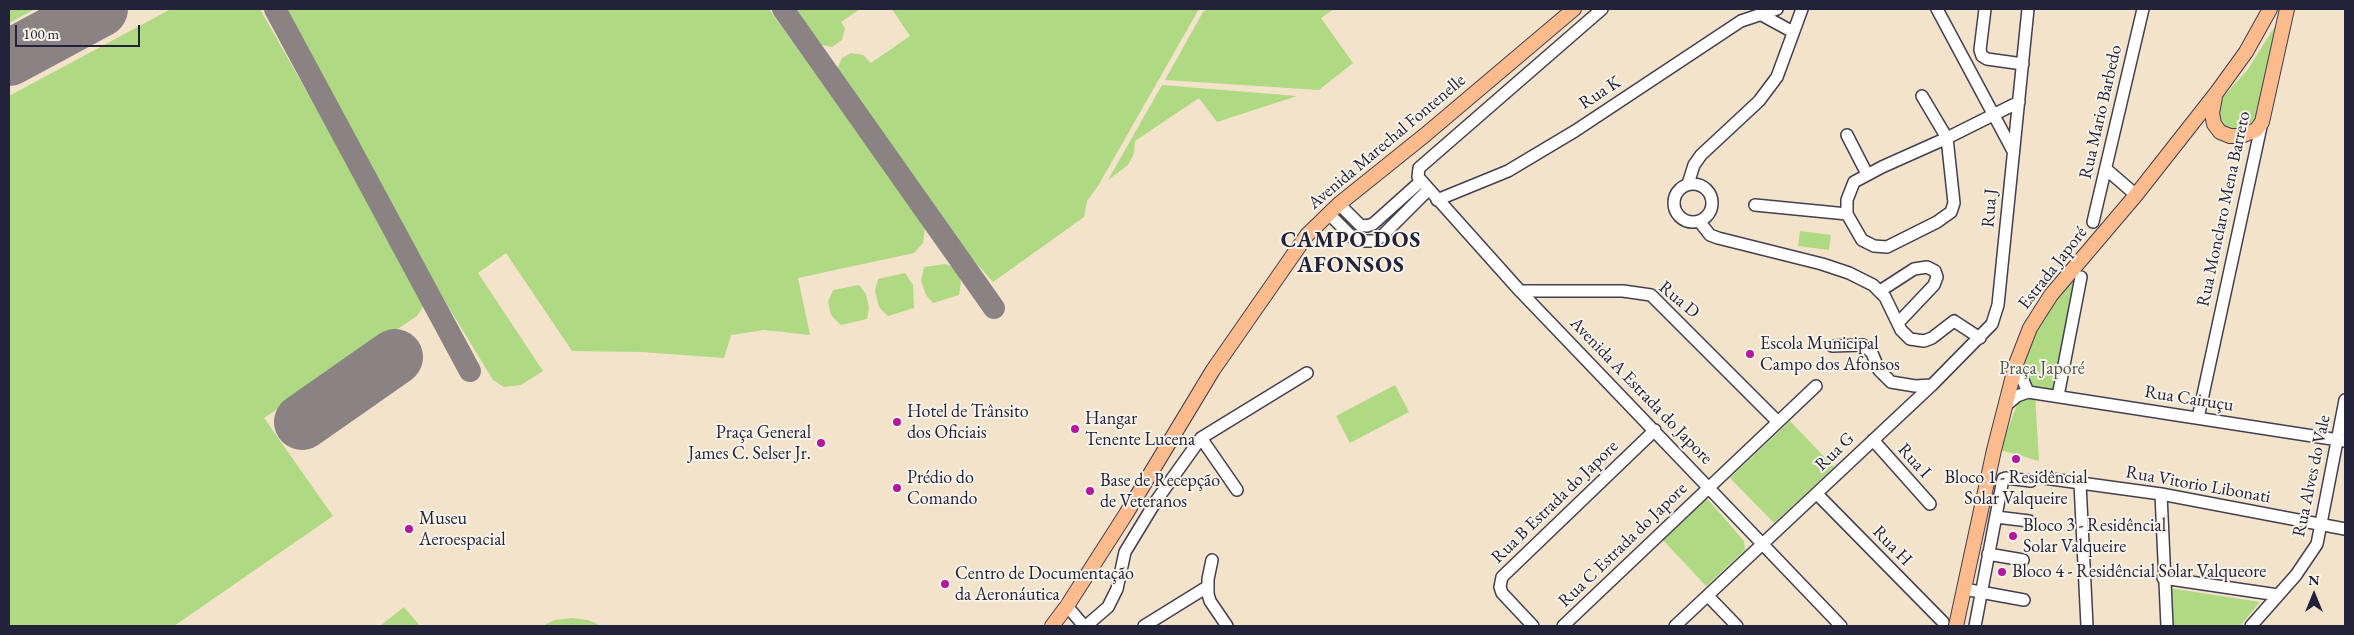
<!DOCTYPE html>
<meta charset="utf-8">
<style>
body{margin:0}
#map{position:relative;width:2354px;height:635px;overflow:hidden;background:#f4e3cb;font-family:"EB Garamond",serif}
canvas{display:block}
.frame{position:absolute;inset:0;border:10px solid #22223b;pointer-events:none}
.north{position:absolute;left:2289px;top:570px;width:50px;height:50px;-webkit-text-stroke:4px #f7f3e8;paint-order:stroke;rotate:0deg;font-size:14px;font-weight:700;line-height:20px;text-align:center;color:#22223b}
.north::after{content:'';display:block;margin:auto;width:18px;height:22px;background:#22223b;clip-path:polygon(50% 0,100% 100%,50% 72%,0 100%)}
.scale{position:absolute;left:15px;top:25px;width:125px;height:22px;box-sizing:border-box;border:2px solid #22223b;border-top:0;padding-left:6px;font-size:15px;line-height:18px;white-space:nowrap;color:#22223b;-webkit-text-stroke:4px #f7f3e8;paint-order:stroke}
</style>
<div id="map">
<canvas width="2354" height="635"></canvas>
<div class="frame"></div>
<div class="north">N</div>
<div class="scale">100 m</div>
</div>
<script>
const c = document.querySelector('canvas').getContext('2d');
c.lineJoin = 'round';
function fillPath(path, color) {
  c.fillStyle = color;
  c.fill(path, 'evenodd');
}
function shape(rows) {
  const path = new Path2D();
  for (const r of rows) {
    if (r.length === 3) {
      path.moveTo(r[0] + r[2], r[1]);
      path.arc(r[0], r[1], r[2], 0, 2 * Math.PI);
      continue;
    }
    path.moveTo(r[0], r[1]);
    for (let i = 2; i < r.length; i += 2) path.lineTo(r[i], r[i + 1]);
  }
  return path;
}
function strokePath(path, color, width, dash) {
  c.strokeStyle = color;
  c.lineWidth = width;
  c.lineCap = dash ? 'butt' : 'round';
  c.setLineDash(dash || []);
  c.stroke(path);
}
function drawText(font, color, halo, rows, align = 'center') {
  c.font = font + ' "EB Garamond",serif';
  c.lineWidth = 4;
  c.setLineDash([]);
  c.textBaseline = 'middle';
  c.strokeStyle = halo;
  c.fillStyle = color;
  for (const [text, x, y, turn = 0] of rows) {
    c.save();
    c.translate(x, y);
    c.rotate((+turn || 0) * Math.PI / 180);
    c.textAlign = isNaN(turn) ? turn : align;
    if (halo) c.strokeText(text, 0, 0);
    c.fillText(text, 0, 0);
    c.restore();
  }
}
fillPath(shape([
 [9,9,35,9,9,23],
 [171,9,260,9,424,299,423,307,417,316,264,418,333,516,174,626,9,626,9,96],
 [284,9,769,9,925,227,923,243,914,253,798,278,810,335,764,330,731,335,724,358,642,352,572,351,506,253,478,273,543,371,521,385,504,387,493,380,443,298],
 [795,9,860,9,841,22,845,28,842,40,832,47,821,45],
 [892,9,1199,9,1098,186,1087,201,1084,217,993,282,959,244,837,69,842,58,851,53,863,55,871,63,910,36],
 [1207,9,1334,9,1321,18,1353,63,1319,90,1165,80,1203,12],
 [2277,23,2257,120,2245,131,2227,130,2219,123,2217,111,2220,101,2248,69],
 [1162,85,1297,96,1217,122,1199,98,1135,141,1134,154,1128,165,1108,180],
 [1800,231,1831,235,1829,250,1798,246],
 [945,264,956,268,961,282,959,295,933,303,926,295,921,281,924,267],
 [2083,264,2057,396,2035,394,2039,461,2000,450,2018,402,2027,392,2021,368,2036,332,2053,295],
 [905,273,913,285,914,308,888,316,879,307,875,291,878,279],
 [859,285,866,294,869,308,867,319,841,325,831,315,828,302,833,290],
 [1395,385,1409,412,1350,443,1336,416],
 [1790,421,1834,467,1774,523,1730,478],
 [1705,496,1744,541,1745,550,1706,586,1662,539],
 [2169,588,2260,602,2240,626,2172,626],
 [404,607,420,626,380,626],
 [572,618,588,620,602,626,542,626,555,620]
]), '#b0d984');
strokePath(shape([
 [275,9,470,371],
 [783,9,994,308]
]), '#8b8283', 22);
strokePath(shape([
 [9,58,100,9],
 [302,422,395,357]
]), '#8b8283', 56);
const minor = shape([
 [1602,9,1419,168,1418,177,1520,291,1841,626],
 [1937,9,2013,151],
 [1985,9,1980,50,1982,56,1987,59,2023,64],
 [1760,14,1793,32],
 [1922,96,1947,138,2019,102],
 [1847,135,1867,174],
 [1947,138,1954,203,1951,212,1937,222,1887,247,1874,246,1862,240,1847,214,1847,200,1854,182,1882,167,1947,138],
 [2106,169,2136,195],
 [1693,203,19],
 [1688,184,1694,165,1701,155,1759,101,1777,77,1802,9],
 [1437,200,1508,171,1575,131,1741,21,1777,9],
 [1339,204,1360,225,1367,226,1373,224,1421,181],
 [1755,205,1847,214],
 [1329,214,1353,238,1359,241,1375,241,1382,236,1428,190],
 [1699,221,1710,235,1718,238,1822,264,1849,273,1873,285,1885,297,1901,330,1910,339,1924,341,1932,338,1954,321,1980,338],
 [2093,222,2143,9],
 [1520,291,1623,291,1651,295,1778,422],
 [1880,291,1914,269,1927,267,1935,271,1937,277,1934,285,1898,323],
 [1832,346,1863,345,1872,353,1879,370,1891,382,1915,386,1932,385],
 [2016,364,2028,392],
 [2058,396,2081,277],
 [2005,406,2017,396,2028,392,2345,441],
 [2198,418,2262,122],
 [1201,438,1237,490],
 [1873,440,1930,504],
 [2044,478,2161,494,2345,529],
 [2080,483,2087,626],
 [1817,494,1943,622],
 [2161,494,2167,626],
 [1996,517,2029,521],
 [1988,554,2023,560],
 [1212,560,1208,579,1208,594,1210,601,1227,626],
 [2163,578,2278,595],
 [1964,589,2024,600],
 [1708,596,1737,626],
 [1067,606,1084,626],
 [1086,626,1108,607,1117,589,1125,552,1156,501,1201,438,1307,373],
 [1144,626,1207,587],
 [1533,626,1502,593,1500,587,1502,577,1655,430],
 [1563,626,1816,386],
 [1675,626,1932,385,1992,324,1998,305,2028,9],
 [1975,626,2003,479,2006,478,2031,481],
 [2251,626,2296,575,2317,544,2345,400]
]);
const major = shape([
 [2215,97,2212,113,2214,124,2220,132,2230,136,2241,136,2256,130,2262,122,2287,9],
 [1052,626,1067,606,1126,514,1213,370,1307,235,1339,204,1425,135,1574,9],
 [1956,626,1994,450,2016,364,2030,328,2051,295,2136,195,2217,92,2246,52,2270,9]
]);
strokePath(minor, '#423f51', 14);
strokePath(major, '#423f51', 16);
strokePath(minor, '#fff', 11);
strokePath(major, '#fbbb8d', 14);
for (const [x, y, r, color] of [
 [1750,354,5,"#b5179e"],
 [897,422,5,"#b5179e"],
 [1075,429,5,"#b5179e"],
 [821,443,5,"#b5179e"],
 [2016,459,5,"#b5179e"],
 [897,488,5,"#b5179e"],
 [1090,491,5,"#b5179e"],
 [409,529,5,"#b5179e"],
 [2013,536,5,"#b5179e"],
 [2002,572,5,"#b5179e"],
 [945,584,5,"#b5179e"]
]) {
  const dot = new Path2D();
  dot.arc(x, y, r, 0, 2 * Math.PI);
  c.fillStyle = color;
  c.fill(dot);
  strokePath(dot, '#f7f3e8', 2);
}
drawText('18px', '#22223b', '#f7f3e8', [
 ["Rua K",1600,93,-33],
 ["Rua Mario Barbedo",2101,112,-77],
 ["Avenida Marechal Fontenelle",1387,142,-40],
 ["Rua J",1990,208,-85],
 ["Rua Monclaro Mena Barreto",2224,209,-78],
 ["Estrada Japoré",2053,268,-52],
 ["Rua D",1679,300,40],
 ["Avenida A Estrada do Japore",1641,391,46],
 ["Rua Cairuçu",2189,399,9],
 ["Rua G",1835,452,-44],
 ["Rua I",1914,461,48],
 ["Rua Alves do Vale",2312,476,-78],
 ["Rua Vitorio Libonati",2198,485,10],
 ["Rua B Estrada do Japore",1555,502,-44],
 ["Rua C Estrada do Japore",1623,545,-44],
 ["Rua H",1892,546,46]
]);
drawText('18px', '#22223b', '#f7f3e8', [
 ["Escola Municipal",1760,344],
 ["Campo dos Afonsos",1760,365],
 ["Hotel de Trânsito",907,412],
 ["dos Oficiais",907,433],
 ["Hangar",1085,419],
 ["Tenente Lucena",1085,440],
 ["Praça General",811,433,"right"],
 ["James C. Selser Jr.",811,454,"right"],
 ["Prédio do",907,478],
 ["Comando",907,499],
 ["Bloco 1 - Residêncial",2016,478,"center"],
 ["Solar Valqueire",2016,499,"center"],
 ["Base de Recepção",1100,481],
 ["de Veteranos",1100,502],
 ["Museu",419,519],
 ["Aeroespacial",419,540],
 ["Bloco 3 - Residêncial",2023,526],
 ["Solar Valqueire",2023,547],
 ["Bloco 4 - Residêncial Solar Valqueore",2012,572],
 ["Centro de Documentação",955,574],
 ["da Aeronáutica",955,595]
], 'left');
drawText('18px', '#4d5951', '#f7f3e8', [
 ["Praça Japoré",2042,369]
]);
c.letterSpacing = '1px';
drawText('bold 22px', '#22223b', '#f7f3e8', [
 ["CAMPO DOS",1351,241],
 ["AFONSOS",1351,266]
]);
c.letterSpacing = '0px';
</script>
